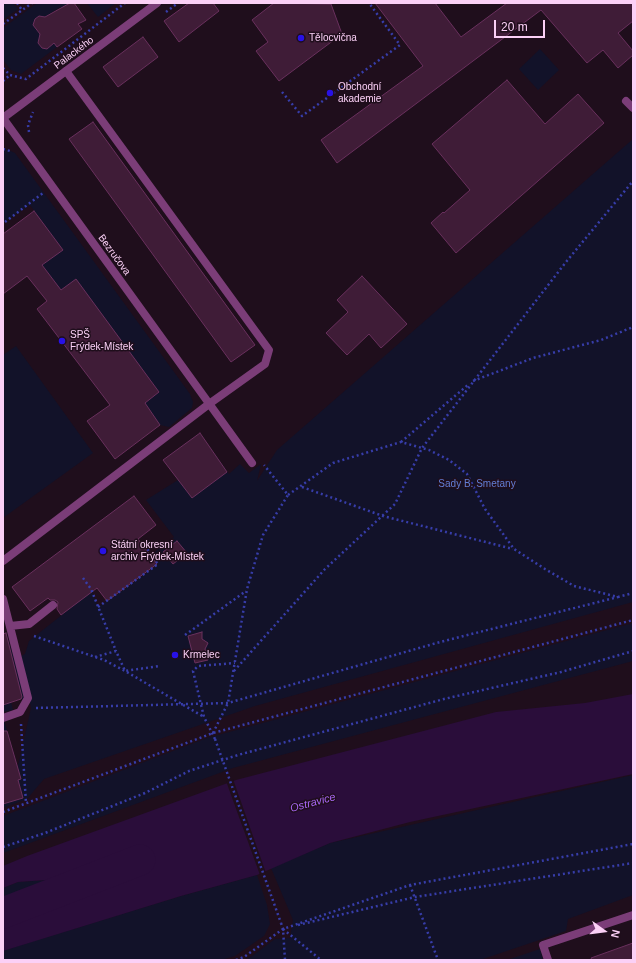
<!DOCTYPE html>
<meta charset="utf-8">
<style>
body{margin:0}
#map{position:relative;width:636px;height:963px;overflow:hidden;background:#1f0e1c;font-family:Helvetica,sans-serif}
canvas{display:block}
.frame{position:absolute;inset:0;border:4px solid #fbd0f6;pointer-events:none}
.north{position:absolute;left:584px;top:911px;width:40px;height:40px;-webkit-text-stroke:3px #1f0e1c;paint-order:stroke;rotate:104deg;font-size:11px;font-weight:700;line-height:16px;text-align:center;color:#fbd0f6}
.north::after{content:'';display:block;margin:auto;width:14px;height:18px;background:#fbd0f6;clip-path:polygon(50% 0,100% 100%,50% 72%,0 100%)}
.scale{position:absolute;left:494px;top:20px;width:51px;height:18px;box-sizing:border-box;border:2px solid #fbd0f6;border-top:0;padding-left:5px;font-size:12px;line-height:14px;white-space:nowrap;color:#fbd0f6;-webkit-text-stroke:3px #1f0e1c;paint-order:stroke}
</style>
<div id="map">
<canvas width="636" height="963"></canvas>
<div class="frame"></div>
<div class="north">N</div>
<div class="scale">20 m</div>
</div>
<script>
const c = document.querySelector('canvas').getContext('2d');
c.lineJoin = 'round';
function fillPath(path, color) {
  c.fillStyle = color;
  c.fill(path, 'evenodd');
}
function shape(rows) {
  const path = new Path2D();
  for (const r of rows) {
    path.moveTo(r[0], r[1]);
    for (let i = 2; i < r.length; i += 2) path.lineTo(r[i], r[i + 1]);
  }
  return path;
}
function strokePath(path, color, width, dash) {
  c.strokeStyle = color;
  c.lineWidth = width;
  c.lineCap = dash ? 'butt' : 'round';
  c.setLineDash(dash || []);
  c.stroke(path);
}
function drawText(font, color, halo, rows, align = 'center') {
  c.font = font + ' Helvetica,sans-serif';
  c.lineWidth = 3;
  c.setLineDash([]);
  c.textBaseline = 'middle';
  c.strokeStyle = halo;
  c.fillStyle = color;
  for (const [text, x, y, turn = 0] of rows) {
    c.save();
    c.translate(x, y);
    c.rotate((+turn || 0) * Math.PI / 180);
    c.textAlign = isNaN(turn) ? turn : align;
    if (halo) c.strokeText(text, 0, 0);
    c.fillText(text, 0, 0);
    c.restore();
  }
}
fillPath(shape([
 [3,3,13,3,18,9,3,20],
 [37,3,70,3,64,12,60,7,45,17,39,16,35,19,34,27,41,35,38,43,42,48,47,49,54,43,57,47,21,74,11,70,3,60,3,28],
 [87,3,116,3,98,17],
 [540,49,559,70,538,90,519,69],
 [633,139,633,602,255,706,44,779,27,799,3,808,3,717,20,774,18,766,31,708,21,656,25,654,29,641,87,595,91,589,98,607,158,564,151,555,174,537,146,500,178,480,163,460,200,433,229,474,240,464,249,473,261,464,257,481,277,450],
 [4,148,15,153,190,394,193,402,192,408,169,427,160,425,145,403,159,392,76,280,61,290,42,265,62,249,30,205,5,222,3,218],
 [16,346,93,453,3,518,3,355],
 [633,623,633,661,233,768,3,853,3,816,207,738],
 [7,635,26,698,11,702,13,710,3,712,3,636],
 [633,775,633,895,568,919,566,931,480,960,245,960,252,956,275,939,290,938,293,920,271,868,330,843],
 [83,867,95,867,102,872,100,879,84,885,27,893,3,911,3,888,18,882,62,879],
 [257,875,267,905,270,924,264,936,235,956,221,960,3,960,3,951,8,949,181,896],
 [540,949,543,960,507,960]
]), '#121229');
fillPath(shape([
 [633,694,633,774,410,822,330,843,257,875,181,896,3,951,3,911,27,893,84,885,100,879,102,872,95,867,83,867,62,879,18,882,3,888,3,866,27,856,236,780,496,712,585,703]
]), '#2a0d3a');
fillPath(shape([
 [233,779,266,873,260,875,226,781]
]), '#1f0e1c');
strokePath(shape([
 [3,913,140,860]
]), '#2a0d3a', 31);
const building = shape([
 [70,3,74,3,86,20,78,24,82,29,57,47,54,43,47,49,42,48,38,43,40,34,33,25,35,19,39,16,45,17,70,3],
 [189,3,213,3,219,11,179,42,164,21,189,3],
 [274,3,331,4,342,34,279,81,256,51,268,42,252,20,274,3],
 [375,3,435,3,461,37,507,3,633,3,633,21,618,33,633,51,633,55,618,68,603,50,587,63,541,10,337,163,321,140,423,66,375,3],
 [143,37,158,57,118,87,103,67,143,37],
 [507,80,545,124,578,94,604,123,456,253,431,223,443,212,444,213,470,190,432,144,507,80],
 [93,122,255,345,231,362,69,139,93,122],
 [34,211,63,250,42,265,61,290,76,279,159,392,145,403,160,425,115,459,87,421,110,405,37,309,47,301,27,276,3,294,3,234,34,211],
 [362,276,407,324,381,348,369,334,347,355,326,333,348,312,337,300,362,276],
 [200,433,227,472,192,498,163,460,200,433],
 [134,496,156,525,138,539,157,564,107,601,97,588,61,615,57,609,58,602,55,600,50,600,48,598,30,611,12,587,134,496],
 [177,541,187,553,173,564,163,552,177,541],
 [202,632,202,639,208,643,205,649,208,660,195,663,188,636,202,632],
 [6,633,22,697,21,699,3,705,3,634,6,633],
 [3,731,7,731,21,779,18,780,23,798,3,804,3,731],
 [633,943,633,960,592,960,591,958,633,943]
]);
fillPath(building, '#3f1c37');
strokePath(building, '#69305d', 1);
strokePath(shape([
 [17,3,22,10],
 [166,12,178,3],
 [3,24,32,3],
 [3,68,10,75,26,79,125,3],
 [3,81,10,75],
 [282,92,302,116,400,45,369,3],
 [29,132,28,125,33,112],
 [3,149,10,151],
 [5,222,43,193],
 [473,381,533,358,601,340,633,327],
 [401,442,469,384],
 [302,487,383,516,513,549],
 [288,495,333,463,401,442,429,450,449,460,467,474,485,509,514,549,545,569,574,586,618,597,633,593],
 [83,578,91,589,116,651],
 [98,607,158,564,146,547],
 [185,635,246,591],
 [34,636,104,660,125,671,204,717],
 [95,657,116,651,125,671,159,666],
 [234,671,325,569,395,504,422,448,566,262,633,181],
 [36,708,228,703,440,642,618,597],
 [21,724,26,803],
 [213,733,228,703,247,589,263,535,288,495,264,465],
 [215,739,204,717,193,671,198,666,235,663],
 [3,812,213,733,633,620],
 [3,847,45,833,145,793,189,771,238,755,444,699,561,672,633,651],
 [410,885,438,960],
 [281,923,283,929,285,960],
 [298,925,415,897,633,863],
 [283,929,321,960],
 [236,960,244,957,283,929,410,885,633,844]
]), '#373da9', 2.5, [2, 3]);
strokePath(shape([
 [66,71,269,350,265,364,209,404],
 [3,599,28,698,20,712,3,718],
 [10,626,29,624,53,605],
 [548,960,543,945,633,915]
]), '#7b3d78', 8);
strokePath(shape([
 [626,101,633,108],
 [3,118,252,463],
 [3,118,157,3],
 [3,561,209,404]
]), '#7b3d78', 8);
strokePath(shape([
 [215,739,281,923]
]), '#373da9', 2.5, [2, 3]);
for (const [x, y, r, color] of [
 [301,38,4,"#2811e6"],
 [330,93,4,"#2811e6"],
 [62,341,4,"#2811e6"],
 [103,551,4,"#2811e6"],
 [175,655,4,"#2811e6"]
]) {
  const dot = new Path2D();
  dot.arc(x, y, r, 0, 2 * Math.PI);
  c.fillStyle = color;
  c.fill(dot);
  strokePath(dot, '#1f0e1c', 1.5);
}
drawText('10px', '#fbd0f6', '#1f0e1c', [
 ["Tělocvična",309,38],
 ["Obchodní",338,87],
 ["akademie",338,99],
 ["SPŠ",70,335],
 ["Frýdek-Místek",70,347],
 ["Státní okresní",111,545],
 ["archiv Frýdek-Místek",111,557],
 ["Krmelec",183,655]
], 'left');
drawText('10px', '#fbd0f6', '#1f0e1c', [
 ["Palackého",74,53,-37],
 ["Bezručova",114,255,54]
]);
drawText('10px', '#627ed5', '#1f0e1c', [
 ["Sady B. Smetany",477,484]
]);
drawText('italic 11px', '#a866f4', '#1f0e1c', [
 ["Ostravice",313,803,-15]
]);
</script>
